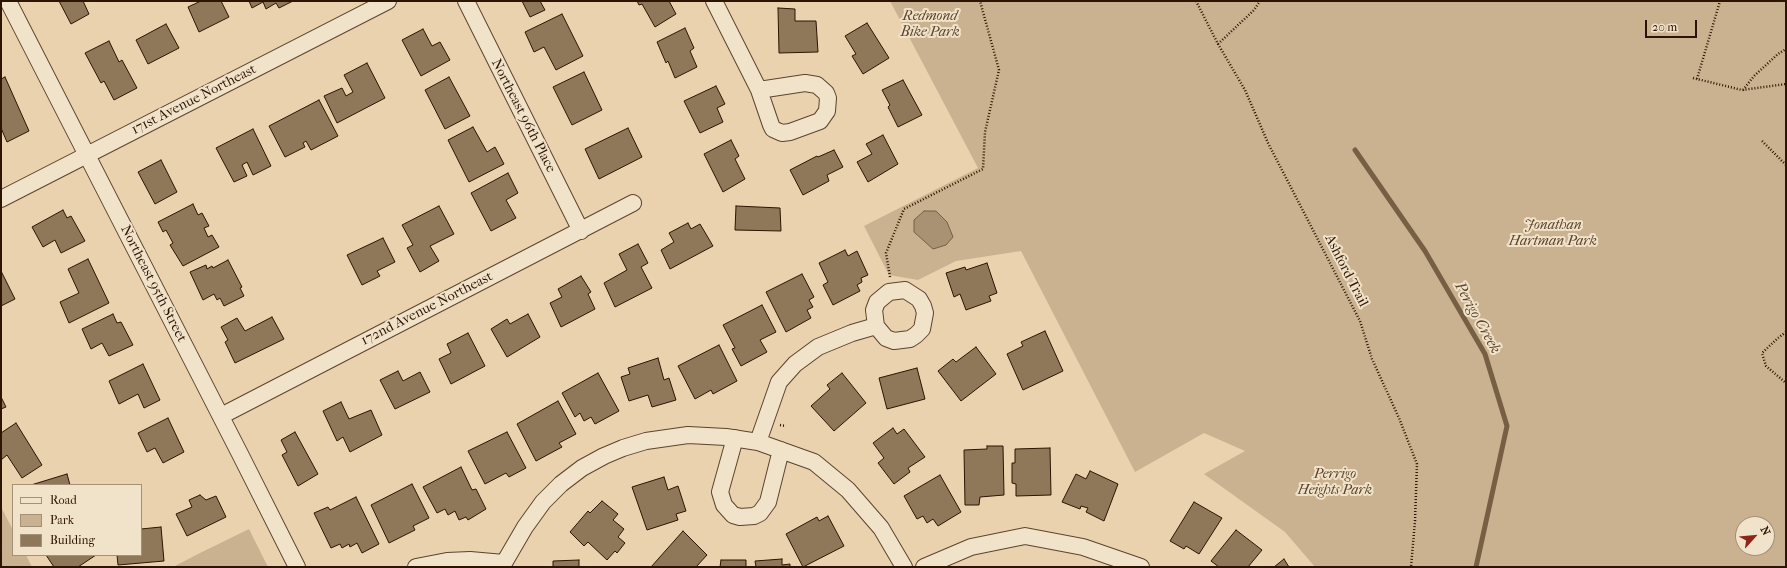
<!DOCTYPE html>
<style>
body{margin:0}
#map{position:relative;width:1787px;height:568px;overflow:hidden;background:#ead2ae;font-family:"IM FELL French Canon",serif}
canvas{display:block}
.frame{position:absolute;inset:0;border:2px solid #2c1400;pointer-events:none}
.legend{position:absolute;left:12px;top:484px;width:130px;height:72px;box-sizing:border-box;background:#f1e2ca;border:1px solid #a29079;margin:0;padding:5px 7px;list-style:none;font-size:12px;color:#2c1400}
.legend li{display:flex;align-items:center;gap:8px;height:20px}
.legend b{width:20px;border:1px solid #a29079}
.north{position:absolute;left:1735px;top:516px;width:40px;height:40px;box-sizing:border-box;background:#f1e2ca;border:1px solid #a29079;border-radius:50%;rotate:63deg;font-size:11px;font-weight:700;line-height:16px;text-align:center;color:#2c1400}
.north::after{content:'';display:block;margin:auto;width:14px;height:18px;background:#8f2418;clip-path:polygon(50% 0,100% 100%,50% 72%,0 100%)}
.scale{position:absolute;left:1645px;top:20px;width:52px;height:18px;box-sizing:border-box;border:2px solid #2c1400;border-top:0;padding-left:5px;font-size:12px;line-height:14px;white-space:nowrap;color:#2c1400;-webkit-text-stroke:3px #f1e2ca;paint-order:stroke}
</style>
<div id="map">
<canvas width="1787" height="568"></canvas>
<div class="frame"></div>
<ul class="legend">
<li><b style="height:5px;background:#f1e2ca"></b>Road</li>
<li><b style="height:11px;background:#cab290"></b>Park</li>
<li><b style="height:11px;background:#8f775a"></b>Building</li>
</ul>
<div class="north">N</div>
<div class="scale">20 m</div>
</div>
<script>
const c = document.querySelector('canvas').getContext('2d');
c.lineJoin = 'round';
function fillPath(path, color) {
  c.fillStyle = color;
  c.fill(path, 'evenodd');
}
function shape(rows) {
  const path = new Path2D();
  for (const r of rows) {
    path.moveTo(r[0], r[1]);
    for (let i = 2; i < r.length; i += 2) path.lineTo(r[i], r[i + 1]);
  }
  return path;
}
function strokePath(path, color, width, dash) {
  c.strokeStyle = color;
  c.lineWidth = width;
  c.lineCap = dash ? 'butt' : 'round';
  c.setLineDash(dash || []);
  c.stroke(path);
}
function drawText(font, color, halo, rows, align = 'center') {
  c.font = font + ' "IM FELL French Canon",serif';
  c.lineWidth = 4;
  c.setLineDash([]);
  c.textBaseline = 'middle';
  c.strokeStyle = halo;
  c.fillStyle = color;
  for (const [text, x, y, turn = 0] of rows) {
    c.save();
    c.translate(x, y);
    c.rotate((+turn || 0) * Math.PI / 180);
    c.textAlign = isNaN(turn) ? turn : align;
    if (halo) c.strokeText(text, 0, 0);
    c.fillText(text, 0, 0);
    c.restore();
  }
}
fillPath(shape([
 [890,1,1786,1,1786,567,1315,567,1285,532,1204,474,1245,451,1204,433,1135,472,1021,251,956,261,918,280,889,275,864,226,978,168],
 [1743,524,1767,524,1767,548,1743,548],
 [1,507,13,530,13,555,26,555,32,567,1,567],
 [249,529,268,567,173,567,198,554]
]), '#cab290');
const water = shape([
 [924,211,936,211,947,222,953,237,946,245,933,249,914,232,914,220,924,211]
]);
fillPath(water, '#a99173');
strokePath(water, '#775f45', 1);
strokePath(shape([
 [1355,150,1425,251,1485,354,1507,426,1476,567]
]), '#775f45', 5);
const building = shape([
 [59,1,83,1,89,14,71,24,59,1],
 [201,1,221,1,229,17,199,32,188,7,201,1],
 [249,1,293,1,279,8,276,3,266,9,263,2,252,8,249,1],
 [522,1,540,1,545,10,530,17,522,1],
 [637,1,669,1,676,14,655,27,642,4,639,5,637,1],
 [778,8,795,9,795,21,816,21,818,52,779,53,778,8],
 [562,14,583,56,556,70,544,47,534,52,525,32,562,14],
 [867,23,889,58,863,74,852,56,856,54,845,36,867,23],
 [166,24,179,48,148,64,136,40,166,24],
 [685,28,694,48,690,51,697,67,675,78,668,61,666,63,657,42,685,28],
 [423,29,432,46,440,42,450,60,421,76,402,40,423,29],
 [109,41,119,62,122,60,137,88,114,100,104,81,101,83,85,53,109,41],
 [367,63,385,98,337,123,324,96,342,88,346,96,353,92,344,75,367,63],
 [584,72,602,110,572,125,553,87,584,72],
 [5,77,29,131,7,142,1,128,1,79,5,77],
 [449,77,470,116,445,129,425,90,449,77],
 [903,80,922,115,898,127,888,107,890,105,882,90,903,80],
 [716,86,725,104,717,108,723,122,700,133,684,101,716,86],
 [319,100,338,136,311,150,306,141,303,143,305,147,285,157,269,126,319,100],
 [473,127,487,152,495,147,504,164,469,182,448,140,473,127],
 [628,128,642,157,599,179,585,149,628,128],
 [253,129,271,166,253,175,247,162,242,165,247,176,234,182,216,148,253,129],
 [883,135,898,164,868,182,857,162,872,154,866,144,883,135],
 [731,140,739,156,735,159,745,179,723,192,704,154,731,140],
 [834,150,843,167,827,175,829,181,803,195,790,170,817,156,818,157,834,150],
 [161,160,177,192,155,204,138,172,161,160],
 [508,173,518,193,506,200,516,218,491,231,471,193,508,173],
 [193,204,198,215,202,213,209,226,204,228,208,237,212,235,219,247,183,266,170,245,173,243,166,230,163,232,158,222,193,204],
 [439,206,454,234,430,246,439,261,420,272,407,248,413,245,402,225,439,206],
 [736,206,780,208,781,231,735,230,736,206],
 [63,210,67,218,71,216,85,241,61,253,55,240,43,247,32,227,63,210],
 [688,223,691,229,700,224,713,246,670,269,661,250,674,242,669,233,688,223],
 [383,238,395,262,377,271,380,276,362,285,347,255,383,238],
 [638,244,648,263,641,267,652,288,615,307,604,283,627,270,619,254,638,244],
 [845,250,848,256,857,251,868,275,861,278,862,282,857,285,860,291,833,305,823,285,828,282,819,263,845,250],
 [88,259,109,303,69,323,60,302,79,293,68,269,88,259],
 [228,260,242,287,240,288,244,296,224,306,220,298,217,300,214,294,203,300,190,272,206,265,207,269,212,266,213,268,228,260],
 [987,263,997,293,989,296,991,301,966,310,960,294,954,297,946,273,965,267,966,270,987,263],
 [1,271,15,299,1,306,1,271],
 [802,274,814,297,809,300,813,307,807,310,811,318,786,332,766,292,802,274],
 [581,276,591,292,588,294,595,309,561,327,550,303,562,297,558,289,581,276],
 [762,305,776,332,760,340,767,352,741,366,732,349,735,348,723,325,762,305],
 [113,314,117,323,121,322,133,345,109,356,102,343,91,349,82,329,113,314],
 [528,314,540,337,507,357,491,329,507,319,510,324,528,314],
 [272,317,284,339,235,363,225,342,228,340,221,327,237,318,245,331,272,317],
 [1045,331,1063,371,1023,390,1007,354,1023,346,1021,342,1045,331],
 [468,333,485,366,451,384,439,359,451,353,447,344,468,333],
 [719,345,737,381,713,394,711,390,695,399,678,366,719,345],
 [976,347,996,374,961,401,938,371,953,359,956,362,976,347],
 [658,358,664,380,669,378,676,400,652,407,648,395,629,401,621,377,630,374,628,368,658,358],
 [143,364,160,400,144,408,138,394,119,404,109,381,143,364],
 [917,368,925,399,887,409,879,378,917,368],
 [398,371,403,381,420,372,430,392,395,409,380,380,398,371],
 [598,373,619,411,595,424,591,417,584,421,580,413,575,417,562,393,598,373],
 [842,373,866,403,834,431,811,406,830,389,827,385,842,373],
 [1,397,6,407,1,409,1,397],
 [558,401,576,434,559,443,562,447,536,461,517,424,558,401],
 [341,402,349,419,371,410,382,435,350,452,343,437,337,441,323,411,341,402],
 [168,418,184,452,163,463,155,448,147,452,138,433,168,418],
 [16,423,42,465,22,478,7,455,1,460,1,433,16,423],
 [893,428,897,434,904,429,925,457,908,468,910,472,894,484,878,463,884,458,873,443,893,428],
 [295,432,318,474,298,486,282,455,287,452,281,440,295,432],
 [507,432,526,468,509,477,506,473,485,484,468,451,507,432],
 [987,446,1003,446,1004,495,980,497,979,505,965,505,964,450,987,449,987,446],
 [1050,448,1051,495,1016,496,1016,484,1012,483,1012,463,1015,463,1015,449,1050,448],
 [461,467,472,490,476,489,486,509,468,520,466,517,459,520,455,511,448,515,445,509,437,513,423,487,461,467],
 [1090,471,1118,484,1104,521,1086,512,1088,508,1081,506,1080,509,1062,502,1076,474,1086,479,1090,471],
 [67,474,70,485,31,485,67,474],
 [940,475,961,512,938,526,933,519,927,523,923,516,917,519,904,496,940,475],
 [664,477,668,490,678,486,686,511,676,514,678,520,647,530,632,487,664,477],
 [412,484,429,518,413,526,415,530,389,543,371,505,412,484],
 [200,495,206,500,216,496,226,517,187,536,176,514,192,507,189,500,200,495],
 [356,497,379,544,362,553,357,543,350,547,349,544,342,548,340,544,331,548,314,513,328,507,330,510,356,497],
 [602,501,618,514,613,520,624,529,618,537,625,543,617,553,615,551,607,560,588,542,584,546,570,532,588,511,590,513,602,501],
 [1194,502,1222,518,1199,554,1186,546,1184,549,1170,541,1194,502],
 [828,516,844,546,803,567,786,534,817,517,819,521,828,516],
 [161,527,164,561,118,565,117,555,141,555,141,529,161,527],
 [1236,530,1262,550,1248,567,1219,567,1211,561,1236,530],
 [683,531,707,555,696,567,651,567,683,531],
 [46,555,96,555,78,567,54,567,46,555],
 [782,559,782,565,790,564,790,567,756,567,755,561,782,559],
 [1284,559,1289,567,1274,567,1284,559],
 [579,560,579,567,553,567,553,561,579,560],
 [721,560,746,560,746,567,720,567,721,560]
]);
fillPath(building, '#8f775a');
strokePath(building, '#2c1400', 1);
const street = shape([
 [8,1,239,452,297,567],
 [466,1,581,231],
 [714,1,759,90,771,125,773,129,782,133,790,132,820,121,827,111,828,98,826,93,817,85,805,83,759,90],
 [1,199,388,1],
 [221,416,633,203],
 [735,438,720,492,724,505,733,515,740,517,754,516,760,513,768,502,781,450],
 [758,442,779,382,795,364,818,347,852,333,876,326,886,338,894,341,910,339,916,335,922,329,925,313,923,306,919,299,905,290,889,292,877,302,874,310,876,326],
 [504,563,525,527,543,502,561,484,582,468,604,456,623,448,646,441,688,435,726,437,758,442,814,462,848,490,881,528,904,567],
 [416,567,447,561,470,560,504,563],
 [924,567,971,547,1025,536,1083,547,1141,567]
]);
strokePath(street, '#5c442c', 18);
strokePath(shape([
 [1196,1,1218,44,1245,90,1268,143,1360,321,1372,359,1399,418,1417,464,1415,521,1411,567],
 [1218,44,1254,10,1260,1],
 [1693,78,1742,90,1786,84],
 [1697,79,1720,1],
 [1743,90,1754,76,1778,54,1786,49],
 [1762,141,1786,165],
 [890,277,886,253,904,209,983,169,985,132,999,70,980,1],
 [1786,332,1778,338,1762,353,1766,366,1786,383],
 [780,425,786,426]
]), '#2c1400', 2.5, [1, 2]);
strokePath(street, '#f1e2ca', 16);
drawText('italic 14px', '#5b432b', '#f1e2ca', [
 ["Redmond",930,17],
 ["Bike Park",930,33],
 ["Jonathan",1553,226],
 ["Hartman Park",1553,242],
 ["Perrigo",1335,475],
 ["Heights Park",1335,491]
]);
drawText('14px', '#2c1400', '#f1e2ca', [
 ["171st Avenue Northeast",194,100,-27],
 ["Northeast 96th Place",523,116,63],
 ["Ashford Trail",1346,271,63],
 ["Northeast 95th Street",153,284,63],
 ["172nd Avenue Northeast",427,309,-27]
]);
drawText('italic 15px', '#5e462e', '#f1e2ca', [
 ["Perigo Creek",1477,318,61]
]);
</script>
